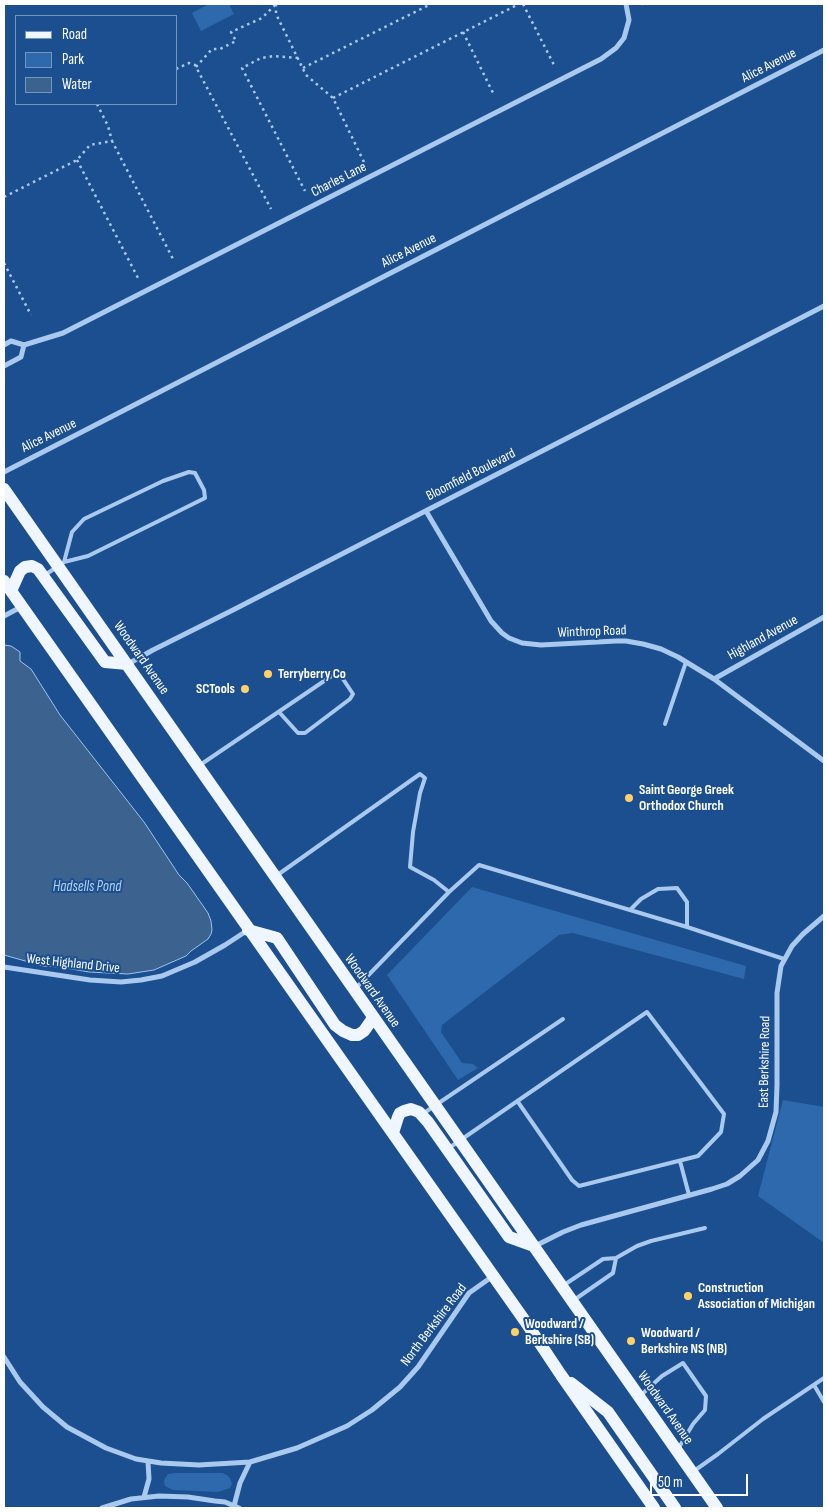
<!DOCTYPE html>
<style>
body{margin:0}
#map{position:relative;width:828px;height:1512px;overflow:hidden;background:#1b4f8f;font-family:"Sofia Sans Condensed",sans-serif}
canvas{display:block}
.frame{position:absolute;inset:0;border:5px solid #fff;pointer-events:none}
.legend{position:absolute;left:15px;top:15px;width:162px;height:90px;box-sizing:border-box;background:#1b4f8f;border:1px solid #7695bc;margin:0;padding:6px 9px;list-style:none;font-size:15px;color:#fff}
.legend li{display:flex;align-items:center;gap:10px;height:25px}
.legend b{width:25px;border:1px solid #7695bc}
.scale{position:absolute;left:650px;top:1474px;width:98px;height:22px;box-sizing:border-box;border:2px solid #fff;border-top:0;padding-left:6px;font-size:15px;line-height:18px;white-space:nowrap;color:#fff;-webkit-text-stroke:4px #1b4f8f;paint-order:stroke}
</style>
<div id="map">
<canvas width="828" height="1512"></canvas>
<div class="frame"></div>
<ul class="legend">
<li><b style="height:6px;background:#f0f6ff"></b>Road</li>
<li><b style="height:14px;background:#2e69ad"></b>Park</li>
<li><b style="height:14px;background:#3c6290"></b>Water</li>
</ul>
<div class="scale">50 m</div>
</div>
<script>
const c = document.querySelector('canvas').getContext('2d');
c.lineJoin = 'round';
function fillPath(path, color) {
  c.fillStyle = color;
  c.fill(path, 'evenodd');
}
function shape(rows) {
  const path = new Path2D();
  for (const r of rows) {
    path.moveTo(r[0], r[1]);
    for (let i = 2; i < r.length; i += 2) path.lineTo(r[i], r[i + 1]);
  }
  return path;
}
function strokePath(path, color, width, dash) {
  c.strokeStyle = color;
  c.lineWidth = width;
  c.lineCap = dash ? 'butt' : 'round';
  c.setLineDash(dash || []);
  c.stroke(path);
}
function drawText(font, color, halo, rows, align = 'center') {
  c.font = font + ' "Sofia Sans Condensed",sans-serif';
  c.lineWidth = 4;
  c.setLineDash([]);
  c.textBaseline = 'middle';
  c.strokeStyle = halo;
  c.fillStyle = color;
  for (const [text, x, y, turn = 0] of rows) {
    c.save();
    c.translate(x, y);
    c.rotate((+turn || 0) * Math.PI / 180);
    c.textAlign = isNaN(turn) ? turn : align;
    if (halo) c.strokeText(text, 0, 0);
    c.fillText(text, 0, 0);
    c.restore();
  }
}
fillPath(shape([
 [209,4,229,4,234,14,201,31,192,13],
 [472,887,746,966,744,979,573,933,559,935,442,1025,441,1032,462,1063,473,1064,478,1068,458,1080,387,975],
 [783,1100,824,1107,824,1243,758,1196],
 [175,1473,222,1473,227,1475,230,1478,232,1484,230,1488,218,1492,173,1490,165,1486,164,1482,165,1478,168,1474]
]), '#2e69ad');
const water = shape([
 [4,645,11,646,20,652,20,661,31,669,60,715,144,822,179,875,187,883,208,913,211,921,212,930,211,934,208,939,191,951,186,956,154,970,128,974,89,972,60,967,43,966,4,955,4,645]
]);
fillPath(water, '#3c6290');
strokePath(water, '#9cc4f0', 1);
strokePath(shape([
 [276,4,276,14,306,75,333,98,364,162],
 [523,4,554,65],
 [642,4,643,4],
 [463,32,494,95],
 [298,58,274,56,261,58,242,68,305,191],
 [196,67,212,49,220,49,236,41,231,32,262,18,276,4],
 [303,68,431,4],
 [176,69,189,63,195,65,271,209],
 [333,98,519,4],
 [97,104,108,126,112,141],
 [77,160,138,278],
 [4,197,77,160,90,145,112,141,173,259],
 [4,263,31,315]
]), '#a9c9ee', 2.5, [2.5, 4]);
strokePath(shape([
 [45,575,64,562,88,556,205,498,204,490,195,473,189,472,163,481,84,519,72,532,64,562],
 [665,724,686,662],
 [200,765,333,675,341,676,353,694,350,699,305,733,298,733,279,712],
 [276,876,420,774,425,778,420,793,413,832,410,867,434,880,449,892],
 [630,910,641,899,658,889,677,888,687,902,687,927],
 [355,989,449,892,479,865,687,927,784,959],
 [424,1113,563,1019],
 [449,1148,647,1012,724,1114,721,1132,698,1156,579,1186,572,1180,518,1102],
 [680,1161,689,1195],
 [564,1285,603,1259,616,1258,637,1246,651,1241,705,1228],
 [574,1300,613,1273,616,1258],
 [814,1385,824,1402],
 [641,1395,662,1376,683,1363,706,1396,705,1410,693,1424,678,1449],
 [694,1471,718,1454,763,1419,824,1378]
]), '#a9c9ee', 4);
strokePath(shape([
 [4,345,11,341,24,345,63,333,601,59,616,48,624,38,629,20,626,4],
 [4,366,21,357,24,345],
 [4,472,824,50],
 [426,511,491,621,502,633,509,638,522,643,541,645,616,641,626,641,643,644,661,649,678,657,714,679,824,761],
 [4,616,21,607],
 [128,664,153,650,233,610,824,306],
 [714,679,824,617],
 [4,967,90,980,121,982,141,980,162,976,195,962,225,945,248,930],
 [535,1246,563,1232,581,1225,712,1189,727,1184,740,1176,758,1160,768,1141,776,1112,777,1085,777,993,781,966,792,946,803,934,824,916],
 [4,1357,20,1382,43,1407,67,1427,106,1448,136,1459,161,1463,199,1465,250,1462,297,1448,347,1426,372,1410,400,1387,418,1367,469,1293,493,1276],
 [144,1497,149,1479,148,1462],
 [234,1506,240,1483,250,1462],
 [102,1508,131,1499,159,1496,188,1497,215,1501,225,1502,239,1508]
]), '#a9c9ee', 5);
strokePath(shape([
 [4,489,717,1508],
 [4,581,525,1321,561,1375,654,1508],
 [11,591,20,571,25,567,32,566,38,569,105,662,127,664],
 [248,930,277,938,335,1025,343,1031,352,1035,358,1035,364,1031,373,1018],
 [393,1133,398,1117,400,1113,404,1111,411,1109,419,1112,428,1122,509,1237,534,1246],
 [571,1383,608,1412,675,1508]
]), '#f0f6ff', 12);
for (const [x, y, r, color] of [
 [268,674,5,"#ffd166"],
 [245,689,5,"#ffd166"],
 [629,798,5,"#ffd166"],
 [688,1296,5,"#ffd166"],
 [515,1332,5,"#ffd166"],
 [631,1341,5,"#ffd166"]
]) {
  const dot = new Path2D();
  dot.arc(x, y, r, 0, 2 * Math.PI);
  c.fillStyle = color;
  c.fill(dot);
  strokePath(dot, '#1b4f8f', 2);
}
drawText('14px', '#fff', '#1b4f8f', [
 ["Alice Avenue",769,66,-27],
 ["Charles Lane",339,180,-27],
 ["Alice Avenue",409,251,-27],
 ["Alice Avenue",49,436,-26],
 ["Bloomfield Boulevard",471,475,-27],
 ["Winthrop Road",592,632,-2],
 ["Highland Avenue",763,638,-29],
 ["Woodward Avenue",141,658,55],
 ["West Highland Drive",73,964,6],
 ["Woodward Avenue",372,991,55],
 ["East Berkshire Road",765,1062,-89],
 ["North Berkshire Road",434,1325,-53],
 ["Woodward Avenue",665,1408,55]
]);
drawText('bold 14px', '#fff', '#1b4f8f', [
 ["Terryberry Co",278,674],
 ["SCTools",235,689,"right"],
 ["Saint George Greek",639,790],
 ["Orthodox Church",639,806],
 ["Construction",698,1288],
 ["Association of Michigan",698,1304],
 ["Woodward /",525,1324],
 ["Berkshire (SB)",525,1340],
 ["Woodward /",641,1333],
 ["Berkshire NS (NB)",641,1349]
], 'left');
drawText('italic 15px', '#b5d3f5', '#1b4f8f', [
 ["Hadsells Pond",87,887]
]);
</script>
